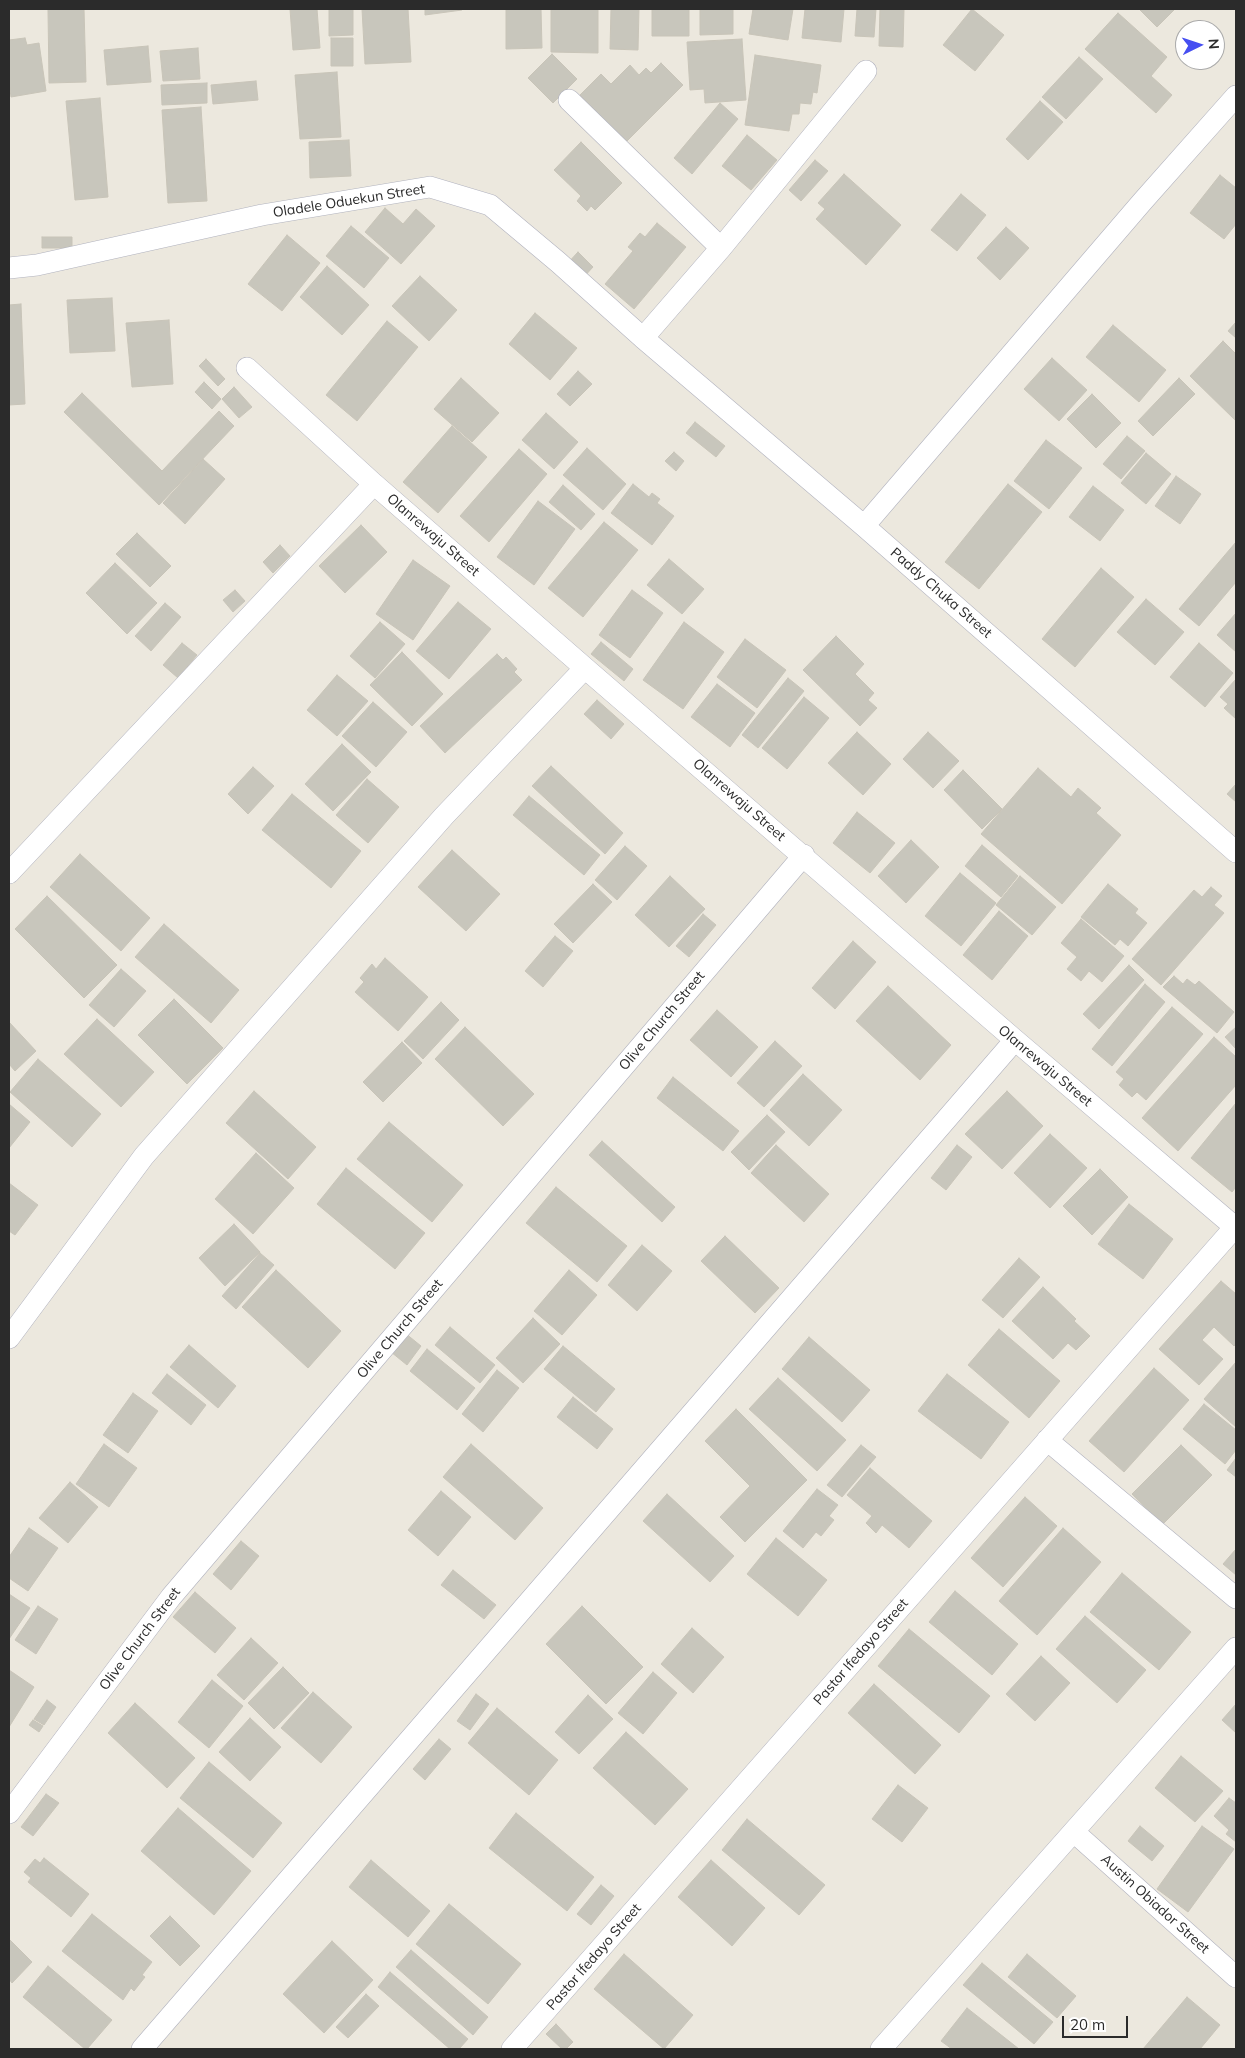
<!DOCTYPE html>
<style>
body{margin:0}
#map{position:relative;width:1245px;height:2058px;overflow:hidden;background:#ece8de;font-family:Mulish,sans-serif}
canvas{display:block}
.frame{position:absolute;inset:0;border:10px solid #2b2b2b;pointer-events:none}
.north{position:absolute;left:1175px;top:20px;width:50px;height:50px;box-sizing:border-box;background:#fff;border:1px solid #aaa;border-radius:50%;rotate:86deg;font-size:14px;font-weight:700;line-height:20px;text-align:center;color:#2b2b2b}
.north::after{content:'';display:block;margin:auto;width:18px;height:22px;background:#464ff1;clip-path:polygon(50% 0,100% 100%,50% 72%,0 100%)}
.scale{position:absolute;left:1062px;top:2016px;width:66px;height:22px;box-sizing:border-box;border:2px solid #2b2b2b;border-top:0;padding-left:6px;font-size:15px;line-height:18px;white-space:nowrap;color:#2b2b2b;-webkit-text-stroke:4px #fff;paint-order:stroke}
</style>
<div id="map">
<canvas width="1245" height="2058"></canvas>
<div class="frame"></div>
<div class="north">N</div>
<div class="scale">20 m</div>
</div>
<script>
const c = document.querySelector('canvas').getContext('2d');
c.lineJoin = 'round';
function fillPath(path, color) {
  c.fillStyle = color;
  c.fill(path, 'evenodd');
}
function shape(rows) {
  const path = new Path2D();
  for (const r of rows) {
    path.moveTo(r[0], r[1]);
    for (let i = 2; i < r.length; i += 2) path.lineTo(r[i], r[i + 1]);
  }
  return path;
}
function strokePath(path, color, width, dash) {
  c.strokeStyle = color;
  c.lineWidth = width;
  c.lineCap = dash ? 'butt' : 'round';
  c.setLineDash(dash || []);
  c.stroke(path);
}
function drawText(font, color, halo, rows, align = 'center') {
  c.font = font + ' Mulish,sans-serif';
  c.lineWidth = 4;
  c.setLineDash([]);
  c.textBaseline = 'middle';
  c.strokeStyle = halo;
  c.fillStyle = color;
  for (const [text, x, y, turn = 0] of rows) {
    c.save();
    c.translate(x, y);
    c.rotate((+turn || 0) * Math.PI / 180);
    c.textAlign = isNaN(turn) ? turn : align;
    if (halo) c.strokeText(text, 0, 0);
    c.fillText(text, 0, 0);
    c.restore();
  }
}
const building = shape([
 [48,9,84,9,86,82,49,83,48,9],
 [290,9,317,9,320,48,293,50,290,9],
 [329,9,353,9,353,35,329,36,329,9],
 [362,9,408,9,411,62,365,64,362,9],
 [425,9,461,9,462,10,425,15,425,9],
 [506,9,541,9,542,48,506,49,506,9],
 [551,9,598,9,598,53,551,52,551,9],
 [611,9,639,9,638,50,610,49,611,9],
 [652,9,689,9,689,36,652,36,652,9],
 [700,9,733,9,733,34,700,35,700,9],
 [753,9,793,9,788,40,749,34,753,9],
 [805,9,844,9,841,42,802,38,805,9],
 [857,9,876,9,874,37,855,36,857,9],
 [880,9,904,9,903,47,879,46,880,9],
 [972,9,1004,35,975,71,943,45,972,9],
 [1139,9,1175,9,1157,27,1139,9],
 [1118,13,1167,57,1151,76,1172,95,1156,113,1085,49,1118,13],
 [25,38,27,45,39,43,46,91,11,97,9,83,9,40,25,38],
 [331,38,353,38,353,66,331,66,331,38],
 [742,39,746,100,705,103,704,89,690,90,687,42,742,39],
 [148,46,151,82,107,85,104,50,148,46],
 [198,48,200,79,163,81,160,51,198,48],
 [552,54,577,79,553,103,528,78,552,54],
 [755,55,821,65,817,93,813,92,811,104,800,103,799,114,792,114,789,131,745,125,755,55],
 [1079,57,1103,79,1066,119,1042,97,1079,57],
 [661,63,683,85,626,142,580,95,601,74,611,84,630,65,639,75,646,68,651,73,661,63],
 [337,72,341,137,300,139,295,75,337,72],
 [256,81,258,100,213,104,211,85,256,81],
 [207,83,207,103,162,105,161,85,207,83],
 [100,98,108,197,75,200,66,101,100,98],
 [1040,101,1063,122,1028,160,1006,139,1040,101],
 [720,103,738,119,692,174,674,158,720,103],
 [201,107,207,201,168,203,162,110,201,107],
 [747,135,777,160,751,190,722,166,747,135],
 [349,140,351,176,310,178,309,142,349,140],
 [581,142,622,183,595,210,591,206,587,211,577,201,581,196,554,170,581,142],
 [815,160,828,171,801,201,789,190,815,160],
 [844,174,901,225,866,265,816,219,825,209,818,203,844,174],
 [1220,175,1236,188,1236,224,1224,239,1190,213,1220,175],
 [961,194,986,215,957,251,931,230,961,194],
 [385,208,403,224,416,209,435,226,401,264,365,232,385,208],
 [657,223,686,247,634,309,605,284,633,251,628,247,640,233,645,237,657,223],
 [351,226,389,258,364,288,326,256,351,226],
 [1006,227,1029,248,1000,280,977,258,1006,227],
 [287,235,320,263,282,311,248,284,287,235],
 [42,237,72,237,72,248,42,248,42,237],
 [578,252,593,267,582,279,566,265,578,252],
 [327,266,369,305,342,335,300,297,327,266],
 [420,276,457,310,429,341,392,306,420,276],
 [112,298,115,351,70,353,67,300,112,298],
 [21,304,25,404,9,405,9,305,21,304],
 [535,313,577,348,550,380,509,344,535,313],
 [169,320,173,384,132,387,126,323,169,320],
 [387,321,418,347,357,421,326,395,387,321],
 [1236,322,1236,338,1228,331,1236,322],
 [1113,325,1166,370,1139,402,1086,357,1113,325],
 [1223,341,1236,354,1236,421,1190,376,1223,341],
 [1052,358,1087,390,1059,421,1024,389,1052,358],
 [206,359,225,379,218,386,199,366,206,359],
 [578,371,592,384,570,406,557,394,578,371],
 [461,378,499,413,472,442,434,409,461,378],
 [1179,378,1195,394,1153,436,1138,421,1179,378],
 [204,382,221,399,212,409,195,392,204,382],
 [234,387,252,407,239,418,222,399,234,387],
 [82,393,162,471,219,411,234,426,159,505,64,412,82,393],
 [1092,394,1121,423,1096,448,1067,419,1092,394],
 [546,413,578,442,554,469,522,440,546,413],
 [695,422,725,446,716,457,686,433,695,422],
 [452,426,487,457,438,513,403,482,452,426],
 [1127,436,1145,451,1121,479,1103,464,1127,436],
 [1046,440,1082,468,1049,509,1014,481,1046,440],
 [587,448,626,484,603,510,563,475,587,448],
 [519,449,547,474,489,542,460,516,519,449],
 [674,452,684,461,676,471,665,461,674,452],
 [1146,453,1171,474,1146,504,1121,483,1146,453],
 [203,459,225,479,185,524,163,503,203,459],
 [1176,476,1201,494,1180,524,1155,506,1176,476],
 [633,484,649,497,652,493,660,499,657,503,674,516,652,545,611,513,633,484],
 [1008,484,1042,512,979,589,945,562,1008,484],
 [563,485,595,514,581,530,549,502,563,485],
 [1093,486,1124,510,1100,541,1069,517,1093,486],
 [538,501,575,529,534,585,497,557,538,501],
 [604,522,638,550,583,617,548,588,604,522],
 [361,525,387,552,345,593,319,566,361,525],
 [137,533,171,566,150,587,116,554,137,533],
 [1236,542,1236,582,1199,626,1179,609,1236,542],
 [280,545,290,556,273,573,263,562,280,545],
 [669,559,704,589,682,614,647,585,669,559],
 [413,560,450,586,413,640,376,614,413,560],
 [115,563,157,603,127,634,86,593,115,563],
 [1101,568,1134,597,1075,667,1042,639,1101,568],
 [235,590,245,601,233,612,223,600,235,590],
 [632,590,663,613,630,658,599,635,632,590],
 [1146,599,1184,632,1155,665,1117,632,1146,599],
 [458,602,491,629,449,679,416,651,458,602],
 [165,603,181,617,151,651,135,636,165,603],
 [1236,613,1236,652,1217,635,1236,613],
 [380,622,405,644,375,678,350,656,380,622],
 [684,622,724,652,683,709,643,680,684,622],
 [836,636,864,664,855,674,874,693,868,700,877,708,860,726,803,670,836,636],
 [745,639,786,670,757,708,717,677,745,639],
 [601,642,633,669,624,681,591,654,601,642],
 [182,643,197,655,178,678,163,665,182,643],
 [1199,643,1233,673,1205,707,1170,677,1199,643],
 [402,652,443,694,412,726,370,685,402,652],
 [497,654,503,660,506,657,517,669,514,672,522,680,445,753,420,726,497,654],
 [337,675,368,701,337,736,307,710,337,675],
 [788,678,804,691,758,748,742,735,788,678],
 [1236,679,1236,719,1224,708,1228,704,1220,697,1236,679],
 [717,684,755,713,730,747,691,717,717,684],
 [804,697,829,718,787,769,762,748,804,697],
 [597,700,624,724,611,739,584,714,597,700],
 [373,702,407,732,376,767,342,736,373,702],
 [857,732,891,764,863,795,828,763,857,732],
 [928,732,959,761,933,788,903,759,928,732],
 [342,744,371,772,333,811,305,784,342,744],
 [551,766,623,833,605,854,532,786,551,766],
 [253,767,274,786,248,814,228,794,253,767],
 [1038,768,1071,797,1078,788,1101,808,1096,813,1121,835,1062,904,981,834,1038,768],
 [963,770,1002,809,982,829,944,790,963,770],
 [367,779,399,807,368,843,336,815,367,779],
 [1236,784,1236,802,1227,794,1236,784],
 [292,794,361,851,331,888,262,830,292,794],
 [529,796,600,855,584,875,513,815,529,796],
 [857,812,895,843,870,873,833,843,857,812],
 [911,840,939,867,906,903,878,876,911,840],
 [982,845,1018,876,1001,897,965,866,982,845],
 [625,846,647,866,617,900,595,880,625,846],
 [452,850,500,894,466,931,418,887,452,850],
 [80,854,150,918,121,951,50,887,80,854],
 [960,873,996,903,961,946,925,916,960,873],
 [670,876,705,909,669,947,635,915,670,876],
 [1020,876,1056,907,1032,935,996,905,1020,876],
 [593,884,612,902,573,943,554,924,593,884],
 [1108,884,1138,909,1135,913,1147,923,1128,946,1120,939,1115,945,1081,917,1108,884],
 [1211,887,1222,896,1214,905,1224,913,1161,985,1132,959,1194,890,1202,897,1211,887],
 [47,896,117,965,84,998,15,929,47,896],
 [999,911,1028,936,992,980,963,955,999,911],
 [703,914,716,925,689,957,676,946,703,914],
 [1081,919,1124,956,1102,982,1089,971,1081,981,1067,969,1077,957,1061,943,1081,919],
 [164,924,239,990,211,1023,135,957,164,924],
 [555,936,573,951,543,987,525,971,555,936],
 [853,941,876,962,835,1009,812,988,853,941],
 [385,958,428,997,398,1031,355,992,364,982,360,978,372,964,376,969,385,958],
 [1129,965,1144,980,1099,1029,1083,1014,1129,965],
 [121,969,146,991,114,1027,89,1005,121,969],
 [1174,976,1183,984,1187,979,1195,985,1199,981,1234,1012,1217,1033,1163,987,1174,976],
 [1145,984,1165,1002,1112,1066,1092,1049,1145,984],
 [888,986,951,1045,920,1080,856,1021,888,986],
 [174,999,223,1048,187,1084,138,1035,174,999],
 [441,1002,459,1020,423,1059,404,1041,441,1002],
 [1172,1007,1203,1034,1146,1100,1137,1092,1132,1097,1119,1085,1124,1079,1116,1072,1172,1007],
 [717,1010,758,1047,731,1077,690,1040,717,1010],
 [97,1019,154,1072,121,1107,64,1054,97,1019],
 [9,1022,36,1051,15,1071,9,1064,9,1022],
 [465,1027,534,1094,503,1126,435,1059,465,1027],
 [1236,1027,1236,1049,1225,1037,1236,1027],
 [1214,1037,1236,1057,1236,1085,1178,1151,1142,1118,1214,1037],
 [775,1041,802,1066,764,1107,737,1083,775,1041],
 [402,1042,422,1063,383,1102,363,1082,402,1042],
 [38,1059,101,1114,72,1147,10,1092,38,1059],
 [803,1074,842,1110,809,1146,770,1110,803,1074],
 [673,1077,739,1131,723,1151,657,1098,673,1077],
 [254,1091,316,1147,288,1179,226,1123,254,1091],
 [1007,1091,1043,1126,1002,1169,965,1134,1007,1091],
 [1236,1103,1236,1187,1232,1192,1191,1158,1236,1103],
 [9,1104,30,1122,9,1148,9,1104],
 [767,1115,785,1132,749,1170,731,1152,767,1115],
 [389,1122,463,1185,432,1222,357,1159,389,1122],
 [1050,1134,1087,1168,1050,1208,1014,1173,1050,1134],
 [602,1141,675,1207,662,1222,589,1155,602,1141],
 [776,1145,829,1194,804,1222,751,1173,776,1145],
 [957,1145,972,1157,946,1190,931,1178,957,1145],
 [256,1153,294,1188,253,1234,215,1199,256,1153],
 [346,1168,425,1233,395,1269,317,1204,346,1168],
 [1100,1169,1128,1197,1092,1235,1063,1206,1100,1169],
 [9,1183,38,1205,15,1235,9,1231,9,1183],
 [556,1187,627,1246,597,1282,526,1223,556,1187],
 [1129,1204,1173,1239,1143,1279,1098,1244,1129,1204],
 [234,1224,260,1252,225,1286,199,1258,234,1224],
 [725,1236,779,1288,755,1313,701,1261,725,1236],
 [642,1245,672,1271,637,1311,608,1285,642,1245],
 [260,1253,274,1265,236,1309,222,1296,260,1253],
 [1019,1258,1040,1277,1003,1318,982,1300,1019,1258],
 [276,1270,341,1331,308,1368,242,1307,276,1270],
 [569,1270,597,1295,562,1335,534,1311,569,1270],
 [1221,1281,1236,1294,1236,1344,1234,1346,1214,1327,1202,1340,1223,1359,1199,1385,1159,1349,1221,1281],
 [1043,1287,1076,1319,1074,1321,1090,1336,1076,1350,1068,1343,1053,1359,1012,1321,1043,1287],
 [533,1318,560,1344,523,1383,496,1358,533,1318],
 [450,1327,495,1365,480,1383,435,1345,450,1327],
 [999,1329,1060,1381,1029,1418,968,1365,999,1329],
 [405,1333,421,1346,407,1365,391,1352,405,1333],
 [809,1337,870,1390,842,1422,782,1369,809,1337],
 [189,1345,236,1386,218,1408,170,1367,189,1345],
 [563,1346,615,1389,596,1412,544,1369,563,1346],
 [427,1349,475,1388,457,1410,410,1371,427,1349],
 [1236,1362,1236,1427,1204,1399,1236,1362],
 [1154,1368,1189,1400,1124,1472,1089,1441,1154,1368],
 [497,1370,519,1388,483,1432,462,1414,497,1370],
 [167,1374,206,1405,191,1425,152,1393,167,1374],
 [947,1374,1009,1422,981,1459,918,1411,947,1374],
 [778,1378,846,1440,817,1471,749,1409,778,1378],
 [133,1393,158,1411,128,1453,103,1435,133,1393],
 [573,1397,613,1429,597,1449,557,1417,573,1397],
 [1204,1404,1236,1430,1236,1450,1225,1464,1183,1429,1204,1404],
 [736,1409,807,1480,745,1542,720,1517,750,1486,705,1441,736,1409],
 [104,1444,137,1468,109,1507,76,1484,104,1444],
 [471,1444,543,1508,515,1540,443,1477,471,1444],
 [861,1445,876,1457,842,1497,827,1485,861,1445],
 [1181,1445,1212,1475,1162,1525,1132,1494,1181,1445],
 [1236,1458,1236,1477,1227,1470,1236,1458],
 [870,1468,932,1521,909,1548,882,1525,876,1533,866,1523,872,1516,847,1495,870,1468],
 [70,1482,98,1507,68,1543,39,1518,70,1482],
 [817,1489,838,1505,829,1516,834,1520,821,1536,816,1532,803,1548,783,1531,817,1489],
 [441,1491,471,1517,438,1556,408,1530,441,1491],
 [667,1494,734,1556,710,1582,643,1521,667,1494],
 [1025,1497,1057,1526,1003,1587,971,1558,1025,1497],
 [29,1528,58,1548,28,1591,9,1578,9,1557,29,1528],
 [1063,1528,1101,1562,1037,1635,999,1601,1063,1528],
 [776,1538,827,1580,798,1616,747,1574,776,1538],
 [241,1541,259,1556,231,1590,213,1574,241,1541],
 [1236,1549,1236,1575,1223,1564,1236,1549],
 [453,1570,496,1605,484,1619,441,1585,453,1570],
 [1122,1573,1191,1632,1159,1670,1090,1612,1122,1573],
 [955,1591,1018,1644,992,1675,929,1622,955,1591],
 [195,1592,236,1628,215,1653,173,1617,195,1592],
 [9,1594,30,1608,9,1639,9,1594],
 [38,1606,58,1619,36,1654,15,1640,38,1606],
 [582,1606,643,1667,606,1704,546,1644,582,1606],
 [1085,1616,1146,1670,1117,1703,1056,1649,1085,1616],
 [692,1628,724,1657,693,1693,661,1664,692,1628],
 [909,1629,990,1696,959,1733,878,1666,909,1629],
 [251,1638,278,1663,244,1700,217,1675,251,1638],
 [1041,1656,1070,1683,1035,1721,1006,1694,1041,1656],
 [283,1667,309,1693,274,1729,248,1703,283,1667],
 [9,1670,34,1687,9,1727,9,1670],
 [653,1672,677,1693,643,1734,618,1713,653,1672],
 [212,1680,243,1706,209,1748,178,1722,212,1680],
 [874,1684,941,1745,915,1774,848,1713,874,1684],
 [313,1692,352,1727,321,1763,281,1728,313,1692],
 [476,1694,489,1704,470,1730,457,1721,476,1694],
 [588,1695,613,1719,579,1754,555,1732,588,1695],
 [47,1700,56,1707,44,1725,34,1719,47,1700],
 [135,1703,195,1758,167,1788,108,1733,135,1703],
 [1236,1704,1236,1733,1222,1720,1236,1704],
 [497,1708,558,1760,529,1795,468,1743,497,1708],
 [250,1718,281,1747,250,1781,219,1752,250,1718],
 [33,1720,43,1726,39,1732,29,1725,33,1720],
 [626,1732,688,1789,655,1825,593,1768,626,1732],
 [439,1739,451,1749,425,1780,413,1769,439,1739],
 [1181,1756,1223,1791,1195,1822,1155,1788,1181,1756],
 [209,1762,282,1823,253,1858,180,1798,209,1762],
 [898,1785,928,1808,902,1842,872,1819,898,1785],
 [46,1794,59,1803,33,1836,21,1827,46,1794],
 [1229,1798,1236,1803,1236,1842,1226,1834,1229,1830,1214,1816,1229,1798],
 [178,1808,251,1871,214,1915,141,1851,178,1808],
 [516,1813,594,1877,567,1911,489,1848,516,1813],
 [747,1819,825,1885,799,1915,722,1850,747,1819],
 [1140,1826,1164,1846,1152,1861,1128,1841,1140,1826],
 [1202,1826,1234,1849,1188,1912,1157,1889,1202,1826],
 [44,1858,89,1894,71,1917,28,1882,31,1878,24,1872,35,1859,40,1863,44,1858],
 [371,1860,430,1911,408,1937,349,1887,371,1860],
 [711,1860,765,1908,732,1946,678,1897,711,1860],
 [601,1885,614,1896,591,1925,577,1914,601,1885],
 [449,1904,521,1964,488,2004,416,1944,449,1904],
 [92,1914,152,1962,142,1975,145,1977,134,1991,131,1988,123,2000,62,1951,92,1914],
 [170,1916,200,1946,180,1966,150,1936,170,1916],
 [9,1939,32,1962,12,1983,9,1979,9,1939],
 [332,1941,373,1980,324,2033,283,1994,332,1941],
 [411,1950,488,2017,473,2035,396,1967,411,1950],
 [624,1954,693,2015,664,2049,594,1989,624,1954],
 [1027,1954,1076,1996,1057,2018,1008,1977,1027,1954],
 [982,1963,1053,2022,1034,2044,963,1985,982,1963],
 [48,1966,112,2020,87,2049,85,2049,23,1997,48,1966],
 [390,1972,468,2039,459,2049,450,2049,378,1987,390,1972],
 [366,1994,379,2006,348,2038,336,2027,366,1994],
 [1187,1997,1220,2025,1200,2049,1143,2049,1187,1997],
 [967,2008,1019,2049,952,2049,941,2041,967,2008],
 [556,2024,573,2042,566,2049,562,2049,546,2034,556,2024]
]);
fillPath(building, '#c8c6bc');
strokePath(building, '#c8c4b8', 1);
const minor = shape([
 [569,100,721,248],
 [9,268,37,265,262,215,430,187,490,205,558,262,643,338,864,526,1236,852],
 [643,338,721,248,866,71],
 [247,368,374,484,585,668,1015,1040,1236,1228],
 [864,526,1142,202,1236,96],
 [9,873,374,484],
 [9,1338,144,1156,444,816,585,668],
 [1047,1440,1236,1598],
 [9,1813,171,1597,804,855],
 [1074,1832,1236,1977],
 [142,2049,1015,1040],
 [512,2049,1235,1227],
 [881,2049,1236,1648]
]);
strokePath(minor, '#b1b2be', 22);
strokePath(minor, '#fff', 21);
drawText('14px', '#2b2b2b', '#fff', [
 ["Oladele Oduekun Street",349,201,-9],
 ["Olanrewaju Street",433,535,41],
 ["Paddy Chuka Street",941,593,41],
 ["Olanrewaju Street",739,800,41],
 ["Olive Church Street",662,1021,-50],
 ["Olanrewaju Street",1045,1066,40],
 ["Olive Church Street",400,1329,-50],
 ["Olive Church Street",140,1639,-53],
 ["Pastor Ifedayo Street",861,1652,-49],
 ["Austin Obiador Street",1155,1904,42],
 ["Pastor Ifedayo Street",594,1957,-49]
]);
</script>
